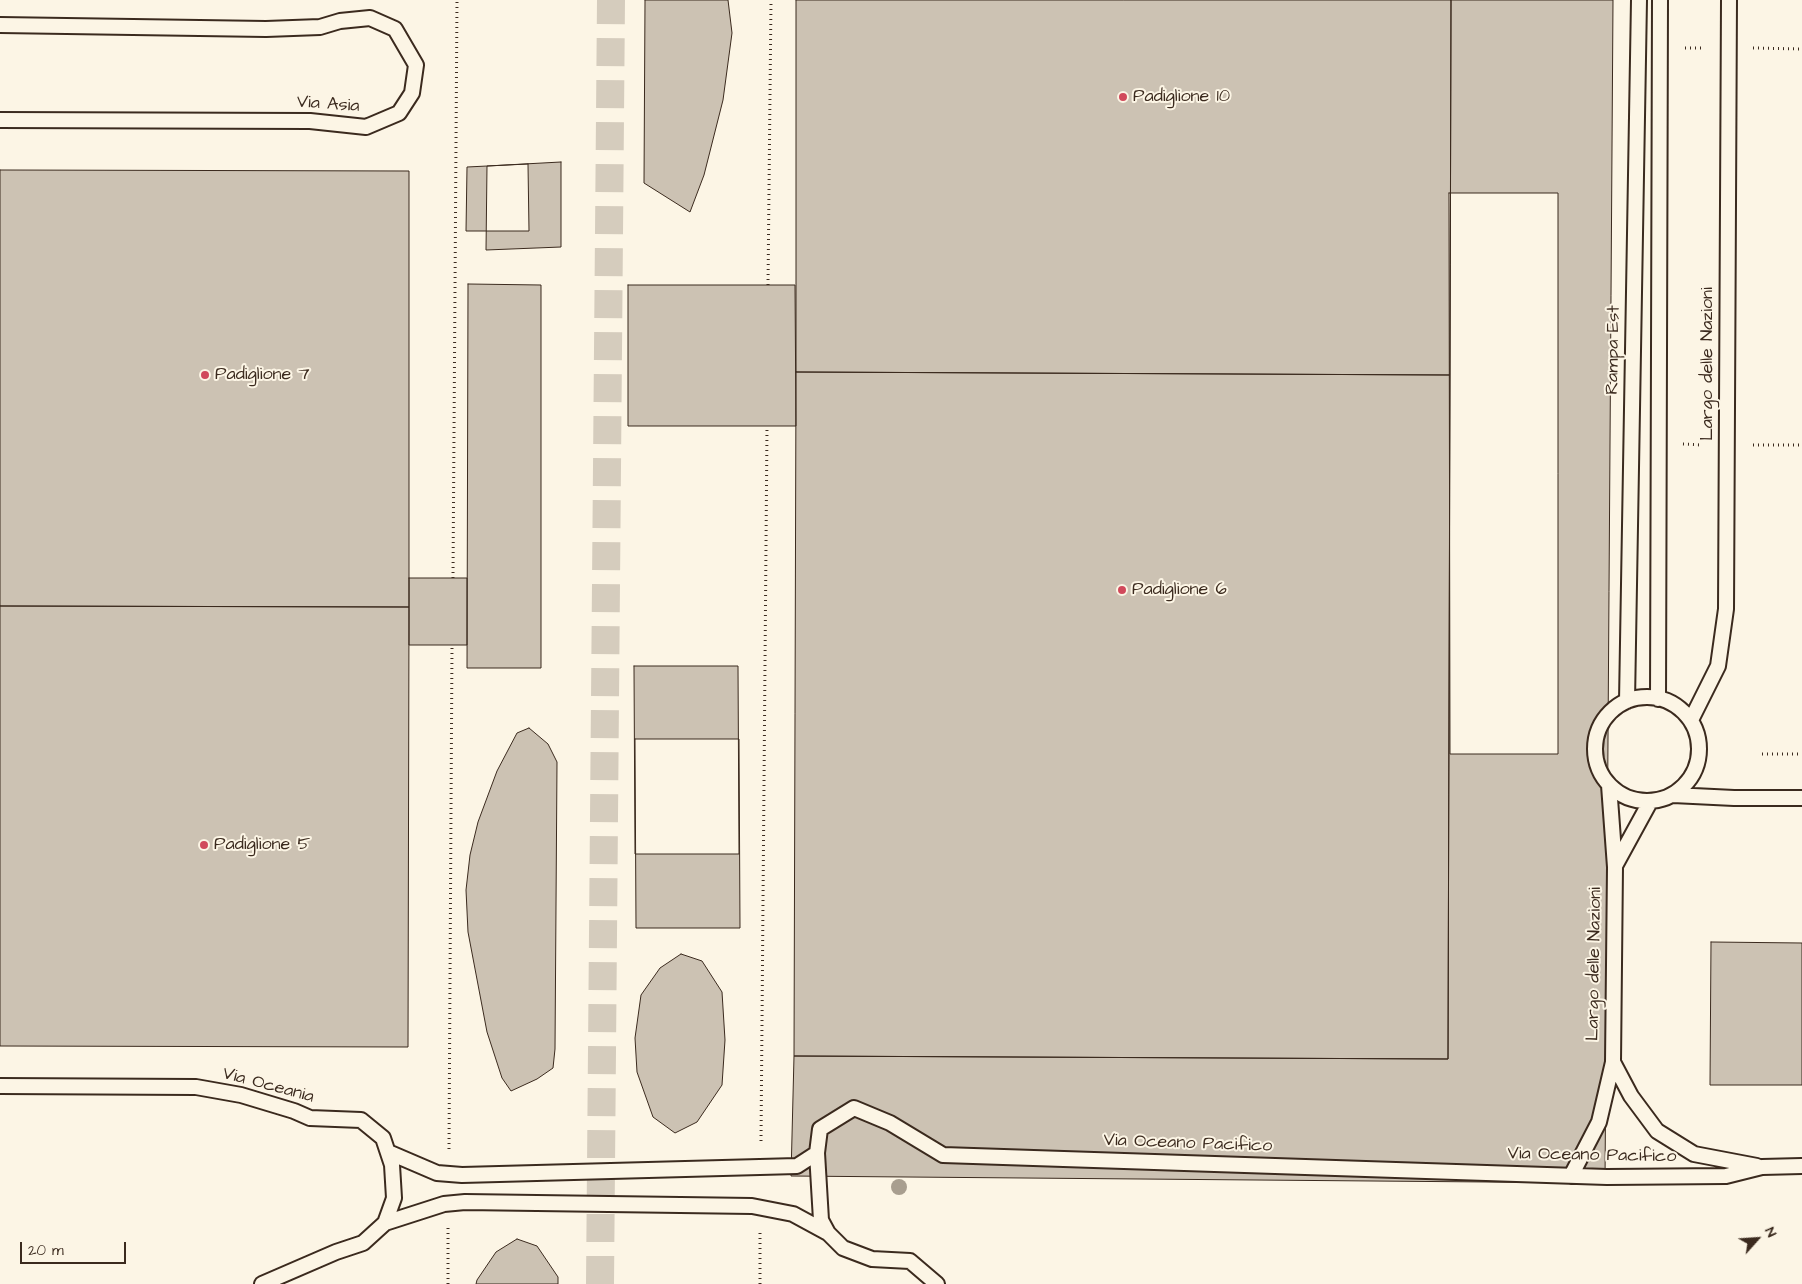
<!DOCTYPE html>
<style>
body{margin:0}
#map{position:relative;width:1802px;height:1284px;overflow:hidden;background:#fcf5e5;font-family:"Architects Daughter",sans-serif}
canvas{display:block}
.north{position:absolute;left:1732px;top:1214px;width:50px;height:50px;-webkit-text-stroke:4px #fcf5e5;paint-order:stroke;rotate:64deg;font-size:14px;font-weight:700;line-height:20px;text-align:center;color:#3b2a1e}
.north::after{content:'';display:block;margin:auto;width:18px;height:22px;background:#3b2a1e;clip-path:polygon(50% 0,100% 100%,50% 72%,0 100%)}
.scale{position:absolute;left:20px;top:1242px;width:106px;height:22px;box-sizing:border-box;border:2px solid #3b2a1e;border-top:0;padding-left:6px;font-size:15px;line-height:18px;white-space:nowrap;color:#3b2a1e;-webkit-text-stroke:4px #fcf5e5;paint-order:stroke}
</style>
<div id="map">
<canvas width="1802" height="1284"></canvas>
<div class="north">N</div>
<div class="scale">20 m</div>
</div>
<script>
const c = document.querySelector('canvas').getContext('2d');
c.lineJoin = 'round';
function fillPath(path, color) {
  c.fillStyle = color;
  c.fill(path, 'evenodd');
}
function shape(rows) {
  const path = new Path2D();
  for (const r of rows) {
    if (r.length === 3) {
      path.moveTo(r[0] + r[2], r[1]);
      path.arc(r[0], r[1], r[2], 0, 2 * Math.PI);
      continue;
    }
    path.moveTo(r[0], r[1]);
    for (let i = 2; i < r.length; i += 2) path.lineTo(r[i], r[i + 1]);
  }
  return path;
}
function strokePath(path, color, width, dash) {
  c.strokeStyle = color;
  c.lineWidth = width;
  c.lineCap = dash ? 'butt' : 'round';
  c.setLineDash(dash || []);
  c.stroke(path);
}
function drawText(font, color, halo, rows, align = 'center') {
  c.font = font + ' "Architects Daughter",sans-serif';
  c.lineWidth = 4;
  c.setLineDash([]);
  c.textBaseline = 'middle';
  c.strokeStyle = halo;
  c.fillStyle = color;
  for (const [text, x, y, turn = 0] of rows) {
    c.save();
    c.translate(x, y);
    c.rotate((+turn || 0) * Math.PI / 180);
    c.textAlign = isNaN(turn) ? turn : align;
    if (halo) c.strokeText(text, 0, 0);
    c.fillText(text, 0, 0);
    c.restore();
  }
}
const building = shape([
 [645,0,728,0,732,33,723,100,704,175,690,212,644,183,645,0],
 [796,0,1451,0,1450,375,796,372,796,0],
 [1451,0,1613,0,1605,1183,791,1176,794,1056,1448,1059,1451,0],
 [561,162,561,247,486,250,487,166,561,162],
 [528,164,529,231,466,231,467,167,528,164],
 [0,170,409,171,409,607,0,606,0,170],
 [1449,193,1558,193,1558,754,1450,754,1449,193],
 [468,284,541,285,541,668,467,668,468,284],
 [628,285,795,285,796,426,628,426,628,285],
 [796,372,1450,375,1448,1059,794,1056,796,372],
 [409,578,467,578,467,645,409,645,409,578],
 [0,606,409,607,408,1047,0,1046,0,606],
 [634,666,738,666,739,854,635,854,634,666],
 [529,728,548,744,557,762,555,1049,553,1068,537,1079,511,1091,502,1078,487,1032,468,932,466,890,470,855,478,822,497,771,517,733,529,728],
 [635,739,739,739,740,928,636,928,635,739],
 [1711,942,1802,943,1802,1085,1710,1085,1711,942],
 [681,954,702,961,722,992,725,1040,722,1085,697,1122,675,1133,653,1117,637,1072,635,1038,641,995,660,968,681,954],
 [517,1239,537,1246,558,1277,558,1284,476,1284,477,1280,496,1252,517,1239]
]);
fillPath(building, '#ccc2b3');
strokePath(building, '#3b2a1e', 1);
strokePath(shape([
 [600,1284,611,0]
]), '#d5ccbd', 28, [28, 14]);
const lane = shape([
 [0,25,266,29,320,27,340,21,370,18,395,29,416,65,412,93,399,113,366,127,310,121,0,120],
 [1647,749,52],
 [1658,699,1660,0],
 [1627,701,1639,0],
 [1691,720,1718,666,1726,609,1729,0],
 [1673,795,1734,798,1802,798],
 [1615,866,1650,802],
 [1613,1062,1631,1096,1657,1131,1694,1154,1757,1166],
 [0,1086,196,1087,241,1095,294,1111,310,1118,361,1120,383,1138,392,1165,394,1198,385,1223,363,1243,336,1252,262,1284],
 [388,1152,437,1173,462,1175,797,1166,817,1153],
 [1571,1176,1599,1122,1613,1062,1615,867,1609,785],
 [385,1223,444,1204,465,1202,752,1206,793,1214,828,1233],
 [937,1284,910,1261,872,1259,843,1248,828,1233,821,1220,817,1153,820,1129,854,1108,890,1123,943,1155,1607,1177,1726,1176,1762,1167,1802,1166]
]);
strokePath(lane, '#3b2a1e', 18);
strokePath(shape([
 [1685,48,1704,48],
 [1753,48,1802,49],
 [768,285,771,0],
 [1683,444,1701,445],
 [1753,445,1802,445],
 [453,578,457,0],
 [1762,754,1802,754],
 [761,1141,767,426],
 [449,1149,452,645],
 [448,1284,448,1228],
 [760,1284,760,1232]
]), '#3b2a1e', 3, [1, 4]);
strokePath(lane, '#fcf5e5', 14);
c.fillStyle = '#a89e8f';
for (const [x, y] of [
 [899,1187]
]) {
  c.beginPath();
  c.arc(x, y, 8, 0, 2 * Math.PI);
  c.fill();
}
for (const [x, y, r, color] of [
 [1123,97,5,"#d1495b"],
 [205,375,5,"#d1495b"],
 [1122,590,5,"#d1495b"],
 [204,845,5,"#d1495b"]
]) {
  const dot = new Path2D();
  dot.arc(x, y, r, 0, 2 * Math.PI);
  c.fillStyle = color;
  c.fill(dot);
  strokePath(dot, '#fcf5e5', 2);
}
drawText('18px', '#3b2a1e', '#fcf5e5', [
 ["Padiglione 10",1133,97],
 ["Padiglione 7",215,375],
 ["Padiglione 6",1132,590],
 ["Padiglione 5",214,845]
], 'left');
drawText('18px', '#3b2a1e', '#fcf5e5', [
 ["Via Asia",328,105,4],
 ["Rampa Est",1614,350,-89],
 ["Largo delle Nazioni",1708,364,-90],
 ["Largo delle Nazioni",1595,964,-89],
 ["Via Oceania",268,1086,15],
 ["Via Oceano Pacifico",1188,1144,2],
 ["Via Oceano Pacifico",1592,1156,1]
]);
</script>
